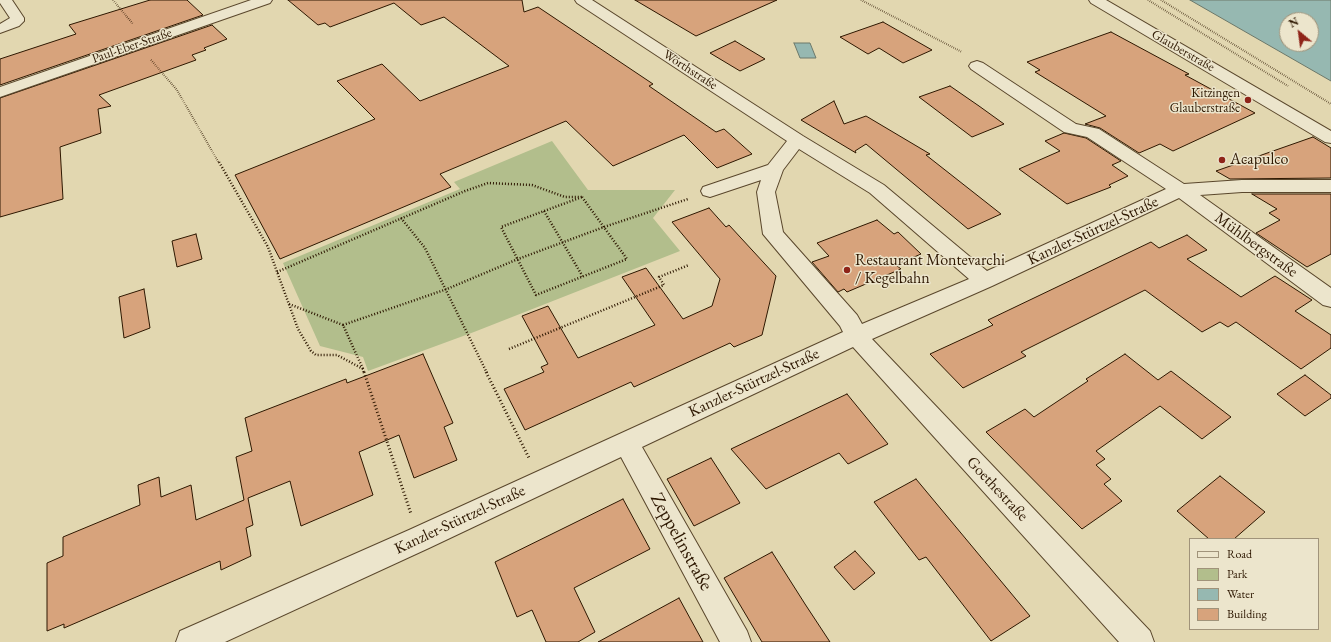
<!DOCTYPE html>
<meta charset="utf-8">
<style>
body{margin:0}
#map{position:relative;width:1331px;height:642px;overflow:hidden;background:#e2d7b0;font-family:"EB Garamond",serif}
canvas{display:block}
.legend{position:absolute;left:1189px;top:538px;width:130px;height:92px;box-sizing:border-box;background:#ece5cc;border:1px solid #a0937a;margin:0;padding:5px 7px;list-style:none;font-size:12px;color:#2d1700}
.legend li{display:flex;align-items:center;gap:8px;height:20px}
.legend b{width:20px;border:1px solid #a0937a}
.north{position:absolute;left:1279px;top:12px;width:40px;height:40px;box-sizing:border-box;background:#ece5cc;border:1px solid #a0937a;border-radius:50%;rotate:331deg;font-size:11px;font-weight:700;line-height:16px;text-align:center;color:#2d1700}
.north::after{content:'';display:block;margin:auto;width:14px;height:18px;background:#8f2418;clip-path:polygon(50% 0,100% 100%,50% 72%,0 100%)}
</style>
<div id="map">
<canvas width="1331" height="642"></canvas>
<ul class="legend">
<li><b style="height:5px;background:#ece5cc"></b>Road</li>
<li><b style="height:11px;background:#b2be8c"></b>Park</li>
<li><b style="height:11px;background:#96b8b1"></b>Water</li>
<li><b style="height:11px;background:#d7a37c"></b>Building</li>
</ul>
<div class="north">N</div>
</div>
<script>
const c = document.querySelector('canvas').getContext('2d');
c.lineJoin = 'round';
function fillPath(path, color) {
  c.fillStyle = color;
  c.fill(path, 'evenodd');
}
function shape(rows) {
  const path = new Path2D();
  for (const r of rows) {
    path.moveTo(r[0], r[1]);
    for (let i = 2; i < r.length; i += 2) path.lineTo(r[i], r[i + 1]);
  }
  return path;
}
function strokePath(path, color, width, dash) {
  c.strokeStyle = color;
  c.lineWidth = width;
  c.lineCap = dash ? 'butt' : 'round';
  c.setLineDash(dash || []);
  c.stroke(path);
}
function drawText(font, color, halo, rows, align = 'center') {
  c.font = font + ' "EB Garamond",serif';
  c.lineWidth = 3;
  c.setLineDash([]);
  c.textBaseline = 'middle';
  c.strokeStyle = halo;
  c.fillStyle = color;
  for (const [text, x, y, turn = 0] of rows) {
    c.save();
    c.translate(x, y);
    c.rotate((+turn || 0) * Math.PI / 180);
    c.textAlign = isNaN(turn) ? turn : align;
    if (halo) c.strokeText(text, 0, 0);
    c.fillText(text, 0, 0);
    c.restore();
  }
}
fillPath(shape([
 [552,141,588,190,675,190,653,218,680,251,474,332,368,371,363,357,320,346,283,263,460,189,454,182]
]), '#b2be8c');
const water = shape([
 [1190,0,1331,0,1331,81,1190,0],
 [1287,20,1311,20,1311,44,1287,44,1287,20],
 [794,43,810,43,816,58,800,58,794,43]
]);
fillPath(water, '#96b8b1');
strokePath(water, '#6c786a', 1);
const building = shape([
 [150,0,187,0,203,15,0,85,0,59,76,34,69,25,150,0],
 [288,0,522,0,524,12,538,7,653,84,649,86,716,132,724,129,752,154,717,168,684,135,613,166,566,121,440,174,451,187,280,259,235,175,375,119,337,81,382,64,420,101,509,66,444,17,421,25,394,3,330,27,325,23,318,25,288,0],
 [635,0,777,0,696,36,635,0],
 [883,22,932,50,903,63,879,48,868,54,840,37,883,22],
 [212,25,227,39,204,48,206,50,192,55,196,60,99,95,111,106,98,109,101,133,60,147,63,199,0,217,0,98,212,25],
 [1111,32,1189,74,1185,75,1255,113,1173,151,1160,144,1139,153,1100,128,1085,124,1106,116,1035,72,1040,70,1027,62,1111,32],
 [735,41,765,59,740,71,710,53,735,41],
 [950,86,979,106,1004,124,972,137,919,97,950,86],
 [834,101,844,124,866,116,930,154,926,155,1001,214,968,229,866,144,855,151,856,153,801,120,834,101],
 [1064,133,1086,138,1121,161,1112,165,1128,176,1109,185,1111,187,1067,204,1019,169,1060,151,1045,141,1064,133],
 [1313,137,1331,148,1331,178,1230,179,1216,171,1313,137],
 [1252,194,1331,194,1331,254,1307,267,1256,233,1280,220,1269,213,1277,209,1252,194],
 [709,208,726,227,729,225,776,276,762,335,734,347,730,343,634,387,631,382,525,430,504,389,544,372,541,367,548,364,522,316,548,306,578,358,655,325,622,277,646,268,683,319,712,306,720,279,672,222,709,208],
 [877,220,894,234,898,232,921,254,896,265,901,269,847,292,844,289,838,292,812,262,829,256,817,243,877,220],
 [196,234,202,259,177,267,172,241,196,234],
 [1187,235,1207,250,1187,259,1241,297,1275,276,1312,300,1295,311,1331,335,1331,348,1301,369,1236,322,1228,327,1220,322,1202,332,1145,290,1021,352,1026,356,963,388,930,354,993,325,988,320,1151,242,1159,248,1187,235],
 [144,289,150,328,124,338,119,297,144,289],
 [423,354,453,423,444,427,457,460,414,478,399,435,359,452,373,495,301,526,290,481,248,498,253,525,246,528,251,556,221,570,220,561,64,628,64,624,47,631,47,563,63,556,63,537,140,505,138,485,159,477,161,497,191,485,196,520,244,500,236,457,252,451,245,418,346,379,347,383,423,354],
 [1125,354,1158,380,1171,371,1231,417,1202,439,1160,406,1096,451,1105,459,1096,465,1111,479,1104,484,1122,501,1082,529,986,432,1025,409,1034,417,1088,381,1086,379,1125,354],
 [1305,375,1331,395,1331,398,1305,416,1277,394,1305,375],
 [847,394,888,444,848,464,839,453,766,489,731,449,847,394],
 [711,458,740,503,694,526,667,479,711,458],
 [1220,476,1265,512,1234,539,1209,539,1177,511,1220,476],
 [916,479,1030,616,991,641,926,557,919,560,874,502,916,479],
 [623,499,650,549,574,588,595,632,578,642,546,642,532,610,517,617,495,562,623,499],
 [855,551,875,573,854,590,834,567,855,551],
 [772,552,805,604,830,642,762,642,724,578,772,552],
 [679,598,703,642,598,642,679,598]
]);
fillPath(building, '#d7a37c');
strokePath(building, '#2d1700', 1);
const minor = shape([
 [0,0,12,0,24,18,24,21,19,26,0,33,0,24,10,18,0,3,0,0],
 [251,0,272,0,270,3,0,97,0,87,251,0],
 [575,0,592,0,803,136,884,185,987,271,1166,189,1087,137,1064,132,971,69,969,66,971,63,977,61,983,63,1076,124,1099,129,1184,184,1242,180,1331,180,1331,192,1242,192,1200,195,1331,288,1331,307,1323,305,1179,198,992,286,872,339,1150,631,1154,642,1119,642,853,347,642,447,747,631,751,642,720,642,621,457,429,548,225,642,176,642,180,631,409,530,843,332,840,326,763,234,757,192,761,180,710,197,703,195,701,191,703,187,768,165,787,141,577,3,575,0],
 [799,149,870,193,969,279,862,324,857,315,783,232,775,192,783,170,799,149],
 [1089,0,1106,0,1331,131,1331,143,1325,142,1091,3,1089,0]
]);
strokePath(minor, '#5a472c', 2);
strokePath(shape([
 [113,0,133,24],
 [861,0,962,52],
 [1148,0,1288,86],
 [1161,0,1331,104],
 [151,60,177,90,219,163]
]), '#2d1700', 2, [0.5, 1.5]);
strokePath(shape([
 [219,162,268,247,298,329,311,351,316,355,337,355,363,369,364,373],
 [582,197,627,259,536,295,501,227,582,197],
 [544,211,583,277],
 [401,218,425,248,487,373],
 [277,272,465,191,488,183,532,185,565,197,582,197],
 [289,304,343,325,363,369],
 [343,325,447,289,518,259,604,227,688,199],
 [509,349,664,285,659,277,689,265]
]), '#2d1700', 2.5, [1, 2]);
strokePath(shape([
 [364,372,411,514],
 [486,372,529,458]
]), '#2d1700', 3, [1, 2.5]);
fillPath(minor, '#ece5cc');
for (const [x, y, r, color] of [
 [1248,100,4,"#8f2418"],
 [1222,160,4,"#8f2418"],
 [847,270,4,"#8f2418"]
]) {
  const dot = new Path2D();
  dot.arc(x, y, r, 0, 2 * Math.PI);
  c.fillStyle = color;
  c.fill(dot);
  strokePath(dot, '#ece5cc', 1.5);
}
drawText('13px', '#2d1700', '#ece5cc', [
 ["Paul-Eber-Straße",132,46,-19],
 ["Glauberstraße",1183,51,30],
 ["Wörthstraße",690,70,33]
]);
drawText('13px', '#2d1700', '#ece5cc', [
 ["Kitzingen",1240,93],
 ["Glauberstraße",1240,108]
], 'right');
drawText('16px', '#2d1700', '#ece5cc', [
 ["Acapulco",1230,160],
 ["Restaurant Montevarchi",855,261],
 ["/ Kegelbahn",855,279]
], 'left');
drawText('16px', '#2d1700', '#ece5cc', [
 ["Kanzler-Stürtzel-Straße",1093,231,-25],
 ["Mühlbergstraße",1256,245,36],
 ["Kanzler-Stürtzel-Straße",754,383,-25],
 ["Goethestraße",997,489,47],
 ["Kanzler-Stürtzel-Straße",460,520,-25]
]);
drawText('19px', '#2d1700', '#ece5cc', [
 ["Zeppelinstraße",681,542,61]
]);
</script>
